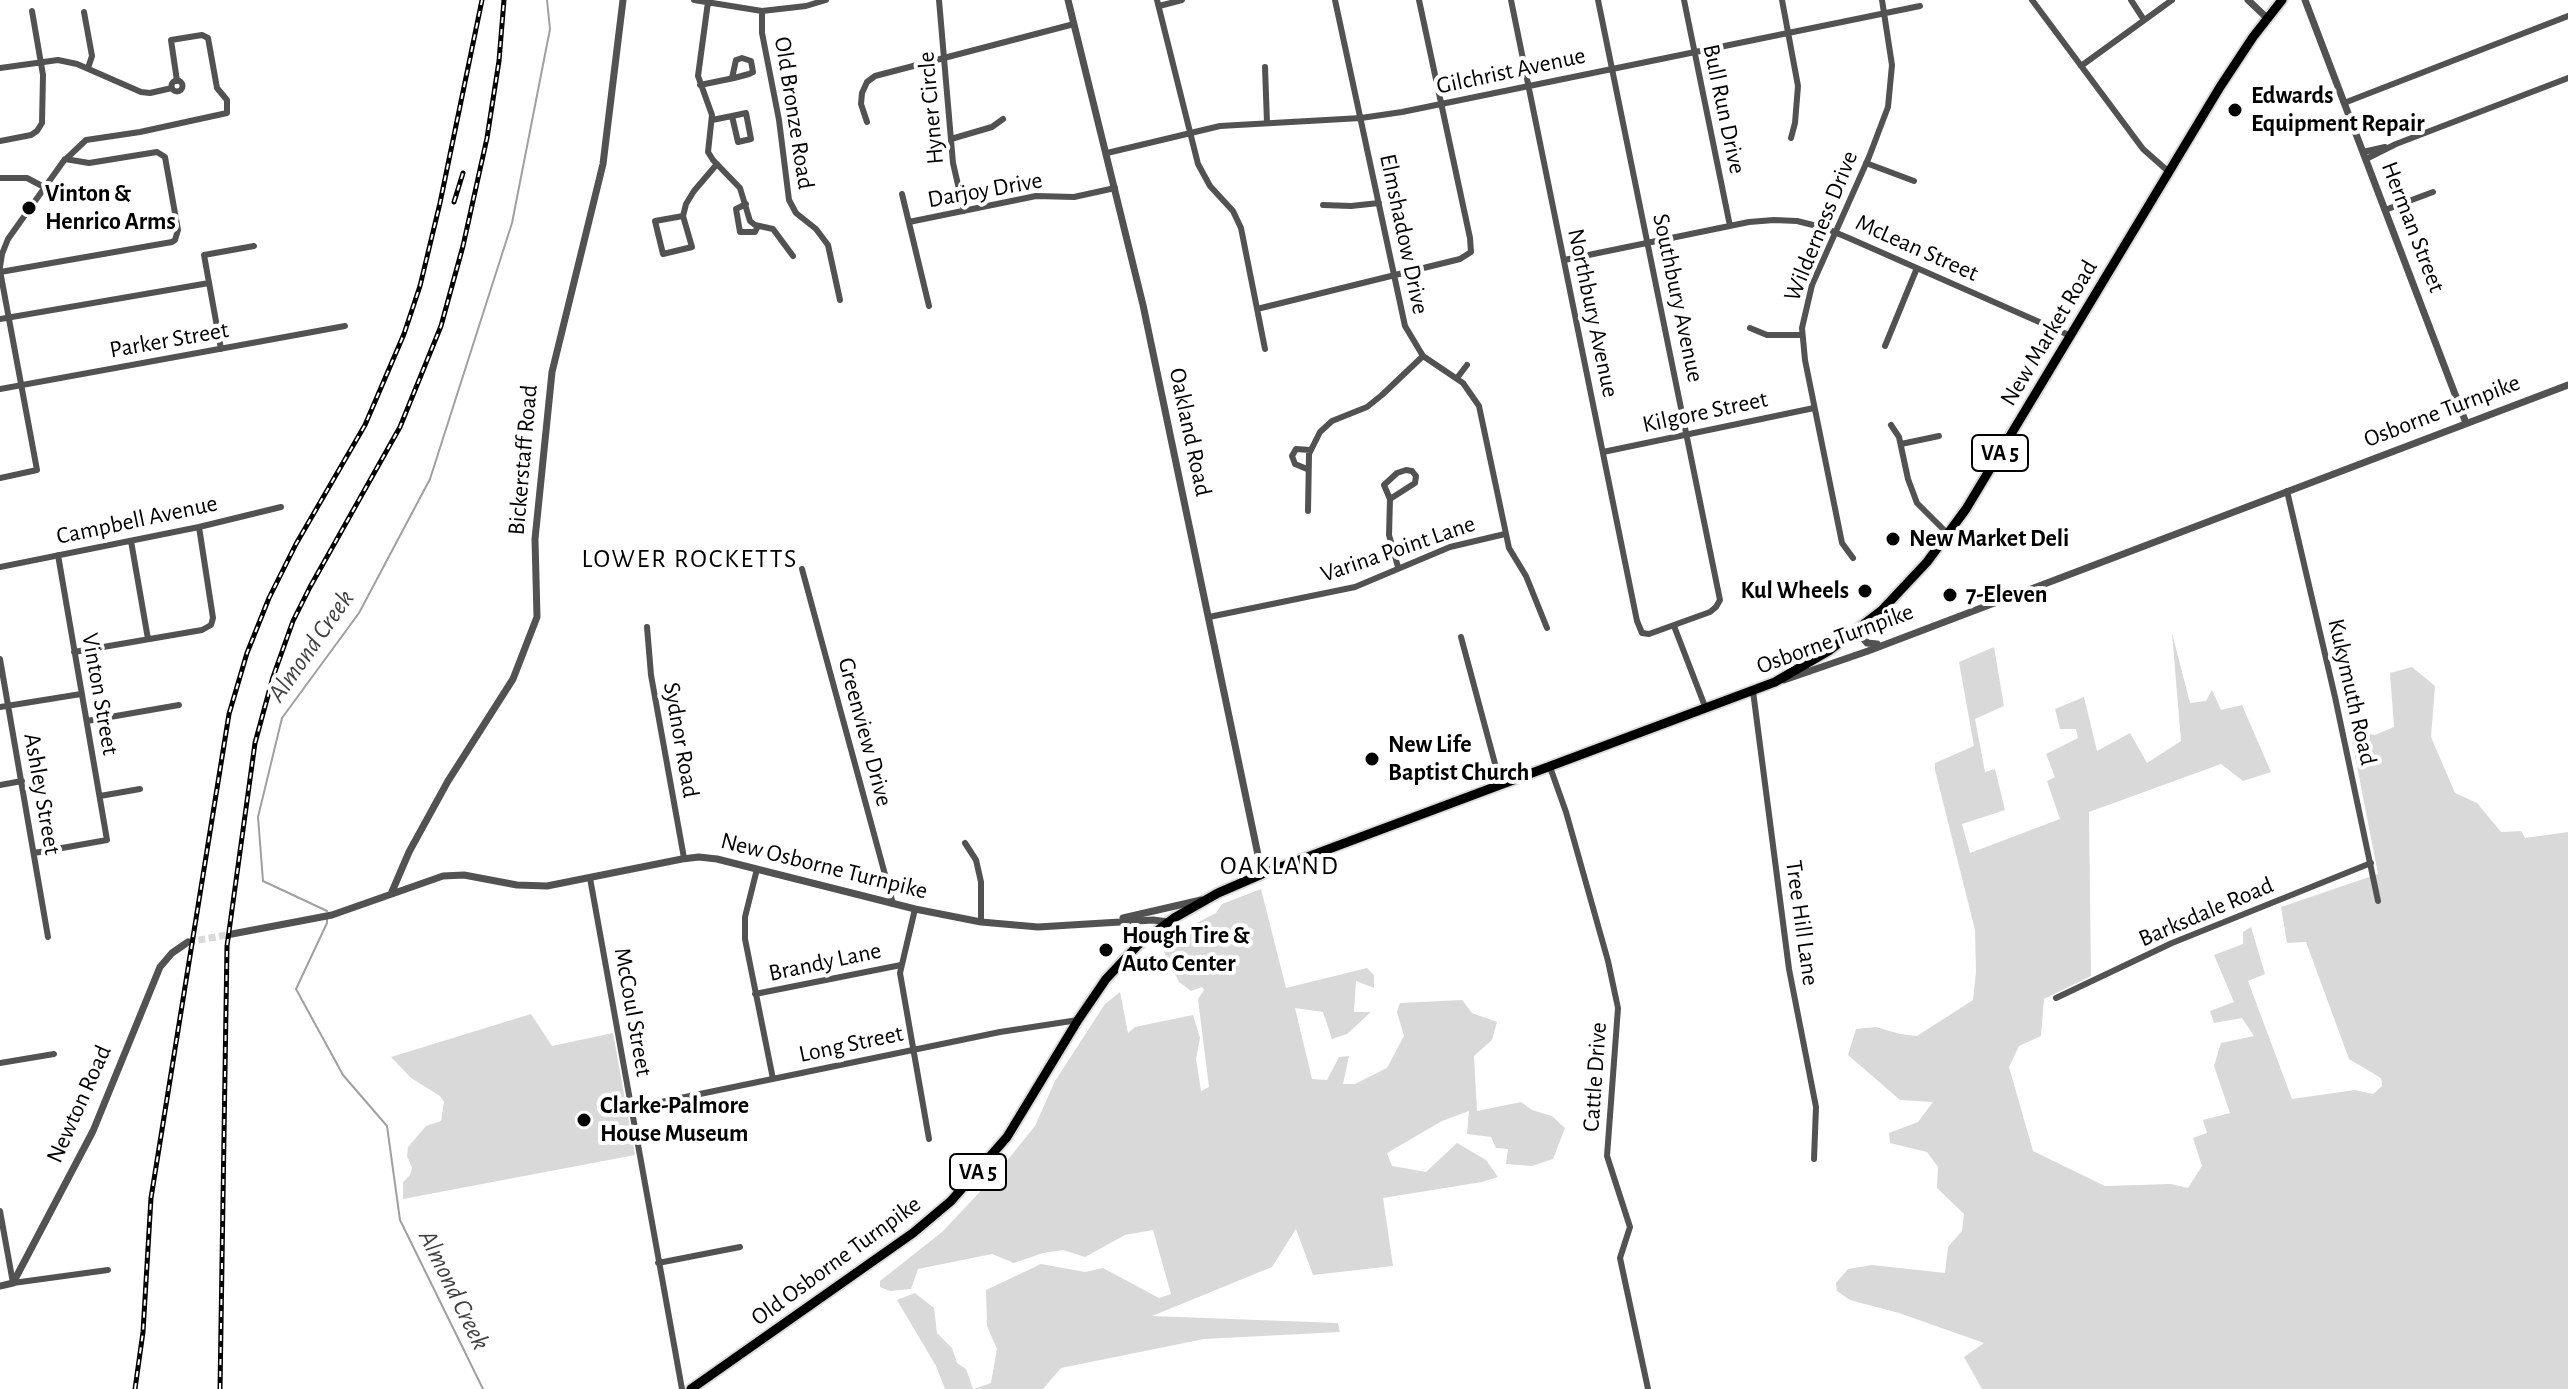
<!DOCTYPE html>
<style>
body{margin:0}
canvas{display:block;background:#fff}
</style>
<canvas width="2568" height="1389"></canvas>
<script>
const c = document.querySelector('canvas').getContext('2d');
c.lineJoin = 'round';
function fillPath(path, color) {
  c.fillStyle = color;
  c.fill(path, 'evenodd');
}
function shape(rows) {
  const path = new Path2D();
  for (const r of rows) {
    if (r.length === 3) {
      path.moveTo(r[0] + r[2], r[1]);
      path.arc(r[0], r[1], r[2], 0, 2 * Math.PI);
      continue;
    }
    path.moveTo(r[0], r[1]);
    for (let i = 2; i < r.length; i += 2) path.lineTo(r[i], r[i + 1]);
  }
  return path;
}
function strokePath(path, color, width, dash) {
  c.strokeStyle = color;
  c.lineWidth = width;
  c.lineCap = dash ? 'butt' : 'round';
  c.setLineDash(dash || []);
  c.stroke(path);
}
function drawText(font, color, halo, rows, align = 'center') {
  c.font = font + ' "Alegreya Sans",sans-serif';
  c.lineWidth = 8;
  c.setLineDash([]);
  c.textBaseline = 'middle';
  c.strokeStyle = halo;
  c.fillStyle = color;
  for (const [text, x, y, turn = 0] of rows) {
    c.save();
    c.translate(x, y);
    c.rotate((+turn || 0) * Math.PI / 180);
    c.textAlign = isNaN(turn) ? turn : align;
    if (halo) c.strokeText(text, 0, 0);
    c.fillText(text, 0, 0);
    c.restore();
  }
}
fillPath(shape([
 [2172,633,2190,703,2206,701,2212,690,2221,710,2242,705,2271,772,2243,781,2221,764,2089,812,2091,976,2044,999,2041,1036,2019,1046,2009,1067,2033,1151,2105,1186,2171,1184,2188,1188,2202,1166,2193,1138,2207,1133,2203,1120,2230,1113,2214,1066,2221,1043,2254,1036,2242,1018,2214,1023,2210,1011,2234,1002,2214,955,2243,944,2243,932,2251,927,2265,974,2248,981,2292,1099,2355,1090,2373,1094,2382,1086,2381,1078,2349,1059,2306,942,2287,943,2281,907,2378,874,2350,730,2375,735,2394,727,2390,673,2412,667,2435,686,2431,737,2455,793,2477,803,2501,832,2521,831,2525,838,2568,832,2568,1389,1982,1389,1964,1357,1984,1343,1899,1313,1850,1300,1837,1291,1836,1283,1848,1269,1872,1265,1945,1273,1948,1247,1962,1231,1964,1214,1937,1188,1938,1167,1927,1152,1890,1143,1889,1133,1918,1122,1933,1102,1900,1100,1848,1055,1856,1029,1876,1027,1900,1034,1917,1036,1973,1000,1976,972,1975,930,1935,770,1935,763,1974,746,1959,662,1994,647,2004,706,1975,719,1985,772,1995,769,2005,810,1962,824,1970,853,2060,819,2047,781,2055,777,2046,754,2078,738,2076,729,2060,729,2055,709,2084,697,2097,751,2130,733,2147,763,2181,741],
 [1261,889,1286,988,1367,968,1374,975,1374,988,1356,981,1354,1012,1371,1012,1347,1034,1332,1039,1323,1012,1295,1008,1312,1079,1327,1080,1339,1057,1349,1056,1343,1084,1355,1084,1387,1068,1404,1036,1397,1012,1400,1003,1462,1000,1472,1013,1497,1022,1492,1040,1474,1056,1477,1111,1521,1102,1532,1110,1552,1116,1565,1128,1553,1159,1532,1166,1506,1164,1508,1149,1496,1148,1491,1137,1467,1134,1469,1111,1442,1121,1387,1153,1392,1166,1426,1172,1457,1143,1486,1160,1498,1177,1482,1182,1383,1198,1393,1266,1313,1275,1296,1229,1272,1267,1152,1316,1338,1323,1340,1332,1204,1339,1061,1368,1043,1389,974,1389,991,1383,997,1349,987,1326,986,1290,1041,1264,1085,1272,1103,1268,1159,1298,1171,1294,1153,1230,1125,1235,1085,1257,1063,1250,1043,1253,1014,1263,992,1254,918,1269,911,1289,890,1291,880,1287,880,1281,942,1232,993,1178,1035,1126,1055,1081,1105,1004,1120,992,1128,1033,1135,1027,1193,1015,1200,1038,1196,1059,1201,1091,1209,1087,1198,999,1204,990,1202,987,1191,991,1179,982,1164,952,1179,932,1216,913,1222,904],
 [531,1014,552,1046,613,1033,635,1155,403,1199,403,1182,410,1175,412,1168,407,1156,408,1147,426,1126,441,1121,444,1102,440,1096,411,1078,391,1057],
 [915,1293,934,1308,937,1333,952,1348,957,1363,966,1369,973,1389,945,1389,936,1366,897,1300]
]), '#d9d9d9');
strokePath(shape([
 [327,911,263,881,258,817,282,718,359,613,430,479,512,223,550,29,547,0],
 [327,918,327,923,296,989,343,1075,387,1126,400,1220,483,1389]
]), '#a0a0a0', 2);
strokePath(shape([
 [188,942,232,934]
]), '#d9d9d9', 7, [7, 3.5]);
const primary = shape([
 [691,1389,913,1233,951,1201,1007,1137,1078,1020,1106,979,1138,945,1174,918,1218,893,1262,874,1775,682,1830,650,1882,610,1927,562,1966,509,2220,87,2253,37,2282,0]
]);
strokePath(primary, '#dbdbdb', 13);
strokePath(shape([
 [694,0,762,11,806,6,826,0],
 [939,0,953,163,964,211],
 [1157,0,1198,164,1210,186,1233,211,1241,228,1265,349],
 [1335,0,1405,326,1423,356,1463,383,1479,406,1509,548,1526,576,1547,628],
 [1511,0,1637,621,1642,633,1649,634,1710,612,1716,607,1720,600,1598,0],
 [1684,0,1730,226],
 [1782,0,1798,86,1795,123,1791,138],
 [2032,0,2143,149,2169,172],
 [2131,0,2144,20],
 [708,2,698,76,712,115,708,152,713,160,740,188,750,221,755,225,773,229,793,256],
 [1159,6,1182,0],
 [762,11,762,33,779,120,789,200,796,213,816,229,828,245,840,300],
 [84,12,92,56,88,68],
 [2081,66,2172,0],
 [1265,67,1267,123],
 [0,68,58,60,77,64,141,92,150,93,172,88],
 [177,86,5.5],
 [700,85,734,78,749,74,753,72,751,61,742,58,736,60,732,78],
 [2344,103,2568,16],
 [712,120,732,116,746,113,751,139,738,142,732,116],
 [867,122,861,104,862,93,867,82,875,76,1074,24],
 [951,139,992,127,1003,119],
 [0,141,31,135,37,131,42,123,43,75,32,11],
 [2363,152,2385,147],
 [1107,153,1220,126,1361,118,1402,112,1920,6],
 [66,159,86,140,140,132,227,113,227,100,217,88,208,38,202,35,171,40,177,81],
 [2366,159,2396,144,2568,78],
 [1866,163,1914,181],
 [0,178,27,178,44,187],
 [902,194,929,306],
 [746,204,736,209,740,232,755,232,758,226],
 [1323,205,1351,206,1379,203],
 [2385,210,2433,192],
 [683,216,655,221,663,254,692,247,683,216,686,204,694,191,717,164],
 [909,222,1036,196,1074,197,1115,188],
 [1564,260,1749,222,1774,220,1797,221,1825,228,1851,239,2071,336],
 [0,272,6,271,63,261,172,242,175,240,178,230,165,157,157,152,89,163,65,159,8,239,2,254,0,267,0,272,1,276,37,470,0,478],
 [1257,309,1460,259,1471,252,1470,238,1419,0],
 [0,319,209,283],
 [1750,328,1767,335,1802,335],
 [1885,346,1917,268],
 [221,349,204,255,254,246],
 [1457,378,1467,365],
 [0,389,345,326],
 [1891,425,1899,437,1908,479,1917,503,1948,534],
 [1901,444,1939,436],
 [1603,452,1814,408],
 [1307,469,1295,464,1292,456,1296,449,1310,450],
 [2287,491,2335,697,2378,901],
 [1390,499,1415,483,1416,476,1412,471,1406,470,1397,473,1384,485,1390,499,1389,535,1398,567],
 [1308,511,1309,454,1320,432,1332,421,1367,407,1382,395,1423,356],
 [131,541,148,639],
 [1853,558,1842,543,1805,360,1802,328,1812,285,1869,157,1888,107,1892,65,1882,0],
 [0,567,199,527,281,507],
 [802,569,893,904],
 [1209,617,1355,587,1450,547,1505,534],
 [1674,626,1706,709],
 [647,627,651,675,684,858],
 [1461,637,1501,786],
 [74,652,202,630,211,625,213,618,199,527],
 [0,659,48,937],
 [1753,691,1789,969,1816,1107,1814,1159],
 [0,707,81,694],
 [87,721,179,705],
 [1550,767,1566,812,1608,961,1618,1008,1607,1156,1630,1227,1620,1258,1648,1389],
 [0,785,22,781],
 [100,796,140,789],
 [965,843,976,860,981,882,981,922],
 [34,853,107,840,58,555],
 [757,869,745,917,745,939,773,1079],
 [590,878,682,1389],
 [915,909,900,973,929,1139],
 [755,994,901,965],
 [2056,998,2172,943,2371,863],
 [0,1063,54,1054],
 [632,1108,1000,1032,1078,1020],
 [0,1211,13,1283,108,1270],
 [658,1263,740,1247]
]), '#525252', 6);
strokePath(shape([
 [1068,0,1143,305,1262,874],
 [2248,0,2267,18],
 [2305,0,2466,423],
 [1857,630,1867,643,1877,644],
 [1784,680,1868,651,2568,385],
 [391,894,409,852,448,781,513,679,537,617,535,539,552,372,603,164,623,0],
 [1123,918,1201,900],
 [232,934,332,915,443,876,464,875,517,885,547,886,682,859,699,857,717,859,915,909,981,922,1038,927,1153,920,1168,922],
 [0,1286,13,1283,93,1131,160,967,172,953,188,942]
]), '#525252', 7);
strokePath(primary, '#000', 9);
const rail = shape([
 [454,202,463,173],
 [135,1389,143,1332,151,1198,229,714,247,653,269,598,296,544,365,425,404,334,420,286,440,203,482,0],
 [220,1389,227,946,255,743,273,677,293,621,310,587,400,427,441,326,463,246,487,138,499,61,504,0]
]);
strokePath(rail, '#000', 5);
strokePath(rail, '#fff', 2, [6]);
for (const [x, y, r, color] of [
 [2235,110,8,"#000"],
 [29,208,8,"#000"],
 [1893,539,8,"#000"],
 [1865,591,8,"#000"],
 [1950,595,8,"#000"],
 [1372,759,8,"#000"],
 [1106,950,8,"#000"],
 [584,1120,8,"#000"]
]) {
  const dot = new Path2D();
  dot.arc(x, y, r, 0, 2 * Math.PI);
  c.fillStyle = color;
  c.fill(dot);
  strokePath(dot, '#fff', 3);
}
for (const [x, y, w] of [
 [2000,453,56],
 [978,1172,56]
]) {
  const box = new Path2D();
  box.roundRect(x - w / 2, y - 18, w, 36, 6);
  c.fillStyle = '#fff';
  c.fill(box);
  strokePath(box, '#000', 2);
}
drawText('bold 22px', '#000', null, [
 ["VA 5",2000,453],
 ["VA 5",978,1172]
]);
drawText('24px', '#000', '#fff', [
 ["Gilchrist Avenue",1511,71,-12],
 ["Hyner Circle",931,108,-95],
 ["Bull Run Drive",1724,109,78],
 ["Old Bronze Road",794,113,81],
 ["Darjoy Drive",985,190,-10],
 ["Wilderness Drive",1821,226,-68],
 ["Herman Street",2413,227,69],
 ["Elmshadow Drive",1404,234,78],
 ["McLean Street",1917,248,24],
 ["Southbury Avenue",1678,298,78],
 ["Northbury Avenue",1593,313,78],
 ["New Market Road",2049,333,-59],
 ["Parker Street",169,340,-10],
 ["Osborne Turnpike",2442,411,-21],
 ["Kilgore Street",1705,412,-12],
 ["Oakland Road",1190,432,78],
 ["Bickerstaff Road",523,460,-85],
 ["Campbell Avenue",137,520,-12],
 ["Varina Point Lane",1398,549,-19],
 ["Osborne Turnpike",1835,639,-20],
 ["Kukymuth Road",2352,692,77],
 ["Vinton Street",100,694,80],
 ["Greenview Drive",865,732,75],
 ["Sydnor Road",681,740,80],
 ["Ashley Street",42,794,80],
 ["New Osborne Turnpike",824,866,14],
 ["Barksdale Road",2206,912,-23],
 ["Tree Hill Lane",1802,923,82],
 ["Brandy Lane",825,962,-12],
 ["McCoul Street",633,1012,80],
 ["Long Street",851,1044,-12],
 ["Cattle Drive",1595,1077,-86],
 ["Newton Road",79,1104,-66],
 ["Old Osborne Turnpike",836,1261,-36]
]);
drawText('bold 24px', '#000', '#fff', [
 ["Edwards",2251,96],
 ["Equipment Repair",2251,124],
 ["Vinton &",45,194],
 ["Henrico Arms",45,222],
 ["New Market Deli",1909,539],
 ["Kul Wheels",1849,591,"right"],
 ["7-Eleven",1966,595],
 ["New Life",1388,745],
 ["Baptist Church",1388,773],
 ["Hough Tire &",1122,936],
 ["Auto Center",1122,964],
 ["Clarke-Palmore",600,1106],
 ["House Museum",600,1134]
], 'left');
c.letterSpacing = '2px';
drawText('26px', '#000', '#fff', [
 ["LOWER ROCKETTS",690,559],
 ["OAKLAND",1280,866]
]);
c.letterSpacing = '0px';
drawText('italic 26px', '#414141', '#fff', [
 ["Almond Creek",311,646,-55],
 ["Almond Creek",454,1290,64]
]);
</script>
